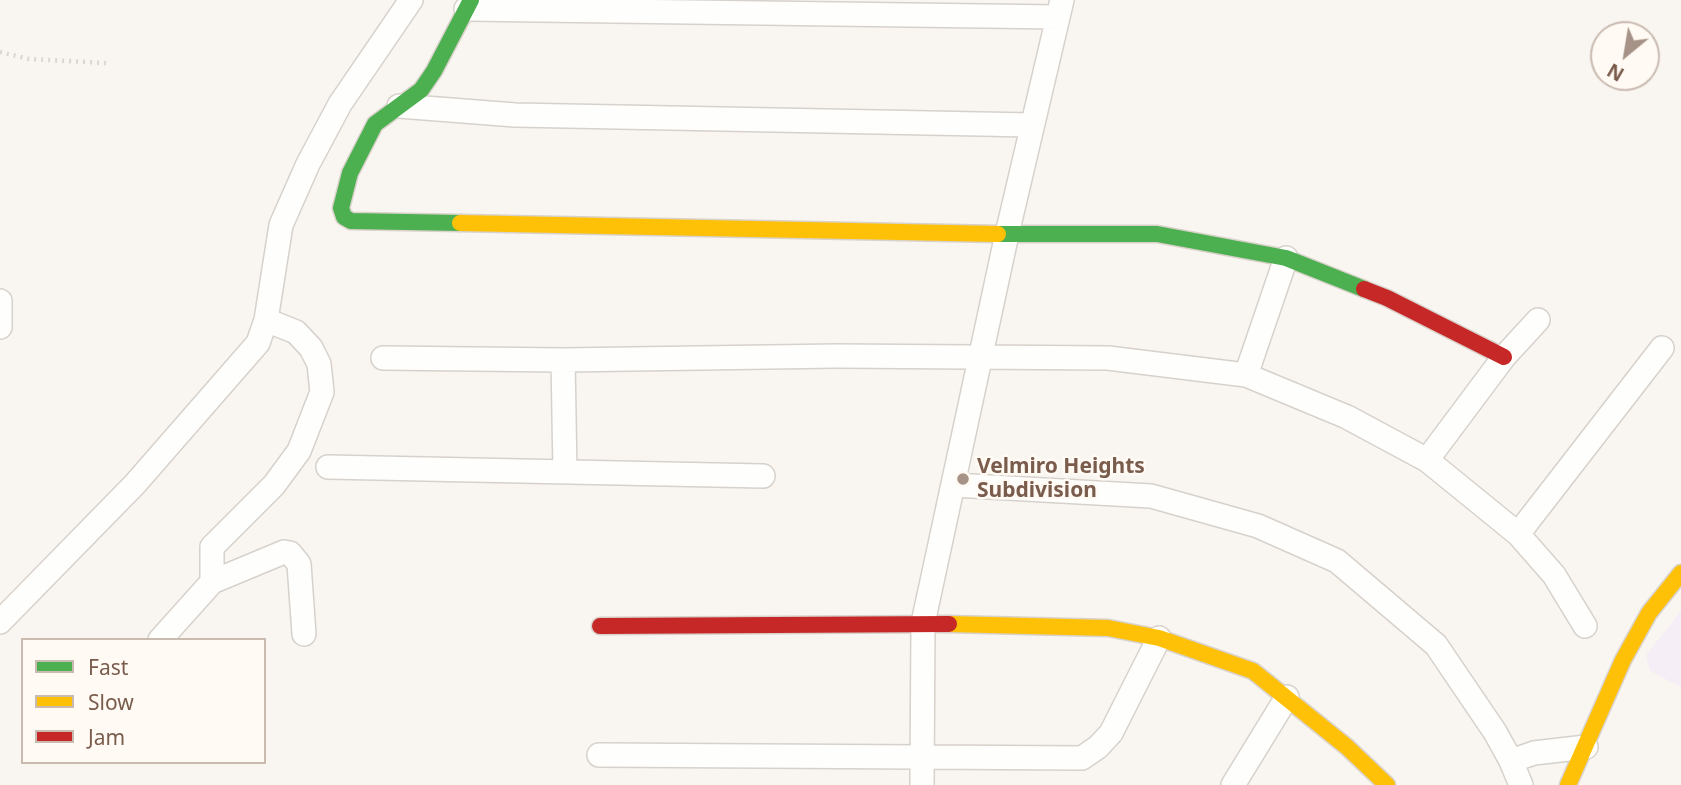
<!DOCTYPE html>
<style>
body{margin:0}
#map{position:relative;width:1681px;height:785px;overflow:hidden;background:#f9f5f0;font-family:"Noto Sans",sans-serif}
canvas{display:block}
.legend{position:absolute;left:21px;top:638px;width:245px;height:126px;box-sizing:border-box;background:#fffaf3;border:2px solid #cabbb1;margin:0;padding:9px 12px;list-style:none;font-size:21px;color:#7a5c4d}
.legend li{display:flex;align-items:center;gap:14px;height:35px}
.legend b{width:35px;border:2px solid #cabbb1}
.north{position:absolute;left:1590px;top:21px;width:70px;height:70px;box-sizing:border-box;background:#fffaf3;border:2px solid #cabbb1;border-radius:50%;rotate:210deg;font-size:19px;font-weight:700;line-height:28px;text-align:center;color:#7a5c4d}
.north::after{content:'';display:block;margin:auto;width:24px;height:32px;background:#a69286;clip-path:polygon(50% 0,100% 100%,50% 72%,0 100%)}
</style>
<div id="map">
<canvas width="1681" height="785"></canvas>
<ul class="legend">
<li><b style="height:9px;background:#4caf50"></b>Fast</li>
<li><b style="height:9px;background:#ffc107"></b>Slow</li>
<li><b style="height:9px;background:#c62828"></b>Jam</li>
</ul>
<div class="north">N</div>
</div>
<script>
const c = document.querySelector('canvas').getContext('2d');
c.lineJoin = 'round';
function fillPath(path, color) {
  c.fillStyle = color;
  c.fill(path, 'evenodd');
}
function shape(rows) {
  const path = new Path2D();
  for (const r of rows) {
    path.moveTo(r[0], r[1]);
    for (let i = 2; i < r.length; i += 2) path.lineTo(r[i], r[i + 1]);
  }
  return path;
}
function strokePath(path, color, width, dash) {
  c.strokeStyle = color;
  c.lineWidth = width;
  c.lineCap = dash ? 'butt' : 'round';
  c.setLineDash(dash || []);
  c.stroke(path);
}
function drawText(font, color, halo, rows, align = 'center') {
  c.font = font + ' "Noto Sans",sans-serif';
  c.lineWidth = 5;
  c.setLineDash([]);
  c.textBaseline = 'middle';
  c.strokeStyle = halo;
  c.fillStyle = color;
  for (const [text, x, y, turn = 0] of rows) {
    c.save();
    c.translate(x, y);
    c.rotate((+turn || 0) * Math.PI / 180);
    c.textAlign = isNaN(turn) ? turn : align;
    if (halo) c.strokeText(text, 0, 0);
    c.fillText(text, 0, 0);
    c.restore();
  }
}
fillPath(shape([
 [1681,611,1681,687,1650,671,1646,655]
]), '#f6eef6');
const street = shape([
 [466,9,1058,17],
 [399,106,515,115,1032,125],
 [0,301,0,327],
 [266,320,296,332,311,348,319,364,322,392,299,451,274,485,212,547,212,582,284,552,290,553,299,564,304,634],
 [383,358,563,360,837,356,1108,358,1246,375,1347,417,1427,460,1518,534,1554,575,1585,626],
 [563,360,565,472],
 [1246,375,1286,258],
 [1427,460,1504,357,1538,320],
 [328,467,763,476],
 [954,485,1151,496,1258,526,1337,561,1436,645,1495,732,1511,761,1521,785],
 [1518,534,1662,348],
 [0,622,135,484,258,343,266,320,281,225,308,164,340,104,411,0],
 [160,640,212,582],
 [599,755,1082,758,1098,747,1111,733,1159,638],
 [1511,761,1534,753,1586,747],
 [922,785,923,623,1007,234,1062,0],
 [1233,785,1287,697]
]);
const fast = shape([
 [460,223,351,221,344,217,341,208,350,173,375,124,421,90,434,71,471,0],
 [998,234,1157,234,1286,258,1364,289]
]);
const slow = shape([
 [460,223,998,234],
 [949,624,1108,628,1159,638,1253,671,1347,747,1387,785],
 [1568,785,1623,660,1649,613,1681,573]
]);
const jam = shape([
 [1364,289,1387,298,1504,357],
 [600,626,949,624]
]);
strokePath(street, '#d7d1cb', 26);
strokePath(fast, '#d9d2cb', 19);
strokePath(slow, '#d9d2cb', 19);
strokePath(jam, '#d9d2cb', 19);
strokePath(shape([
 [0,52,29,59,106,63]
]), '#dcd5d0', 4.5, [2, 5]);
strokePath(street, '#fefefd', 23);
strokePath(fast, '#4caf50', 16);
strokePath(slow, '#ffc107', 16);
strokePath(jam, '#c62828', 16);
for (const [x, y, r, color] of [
 [963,479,7,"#a69286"]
]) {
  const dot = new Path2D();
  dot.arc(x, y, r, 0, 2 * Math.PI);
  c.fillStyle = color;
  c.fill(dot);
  strokePath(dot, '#fffaf3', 2.5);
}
drawText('bold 21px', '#7a5c4d', '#fffaf3', [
 ["Velmiro Heights",977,467],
 ["Subdivision",977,491]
], 'left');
</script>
